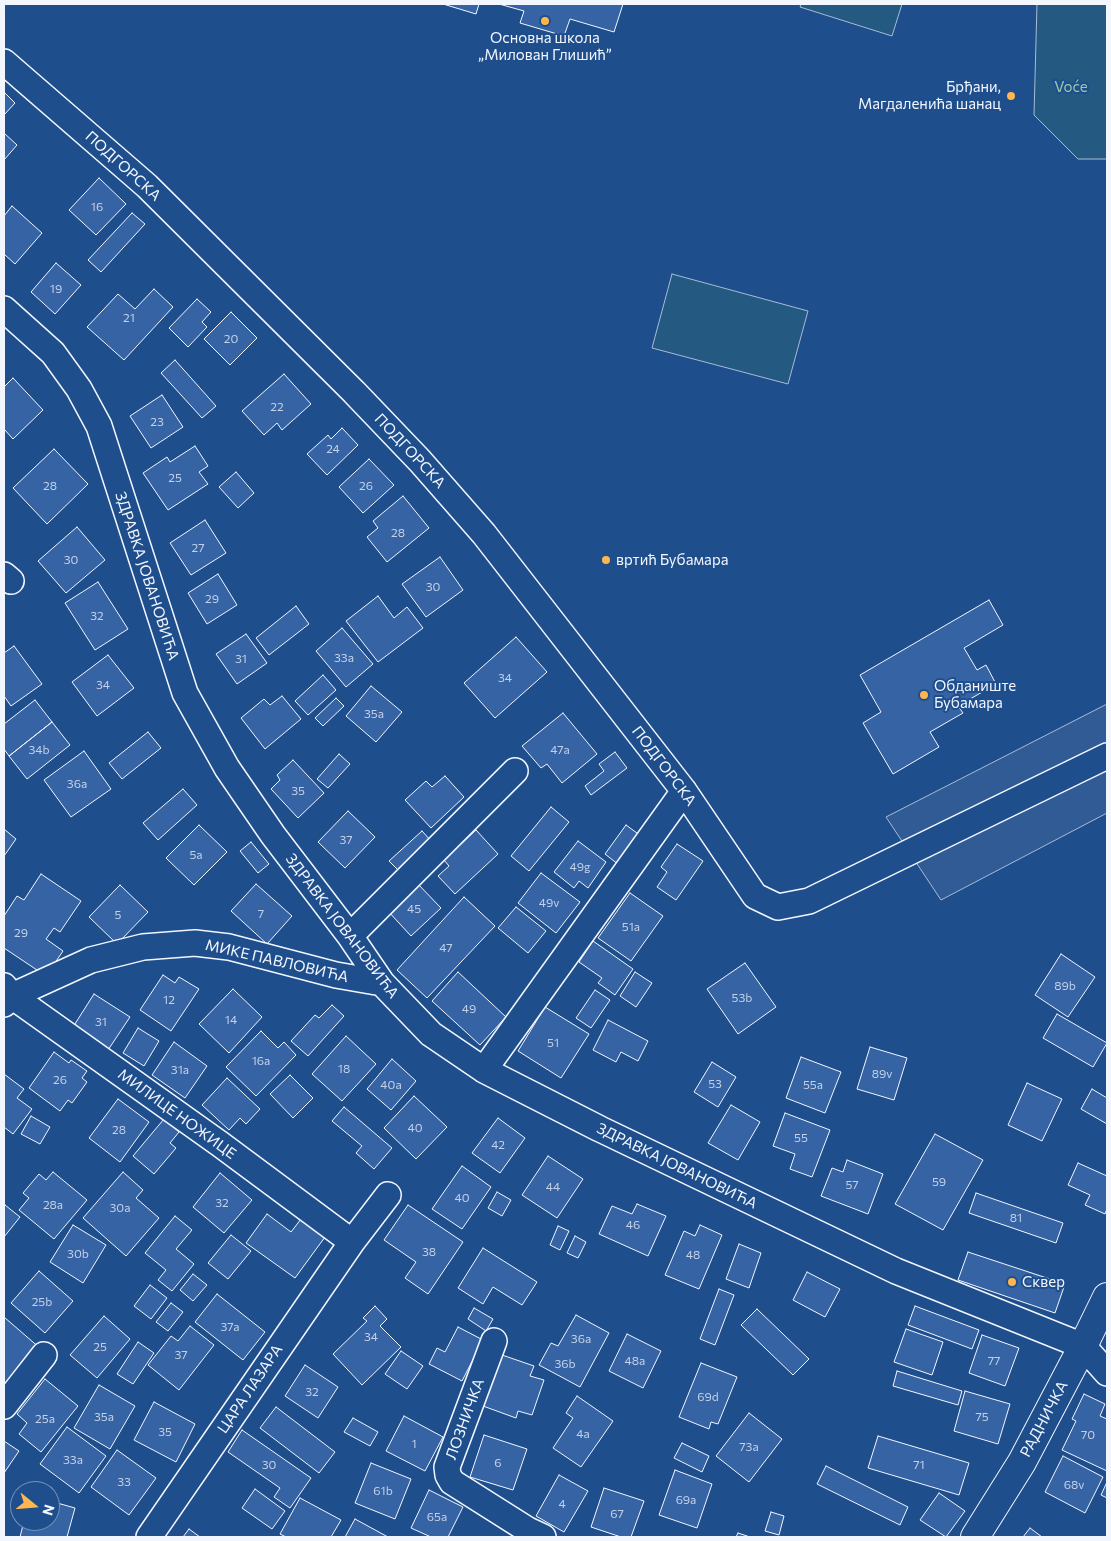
<!DOCTYPE html>
<meta charset="utf-8">
<style>
body{margin:0}
#map{position:relative;width:1111px;height:1541px;overflow:hidden;background:#1f4e8c;font-family:Commissioner,sans-serif}
canvas{display:block}
.frame{position:absolute;inset:0;border:5px solid #f2f6ff;pointer-events:none}
.north{position:absolute;left:10px;top:1481px;width:50px;height:50px;box-sizing:border-box;background:#1f4e8c;border:1px solid #7391ba;border-radius:50%;rotate:107deg;font-size:14px;font-weight:700;line-height:20px;text-align:center;color:#f2f6ff}
.north::after{content:'';display:block;margin:auto;width:18px;height:22px;background:#ffb74d;clip-path:polygon(50% 0,100% 100%,50% 72%,0 100%)}
</style>
<div id="map">
<canvas width="1111" height="1541"></canvas>
<div class="frame"></div>
<div class="north">N</div>
</div>
<script>
const c = document.querySelector('canvas').getContext('2d');
c.lineJoin = 'round';
function fillPath(path, color) {
  c.fillStyle = color;
  c.fill(path, 'evenodd');
}
function shape(rows) {
  const path = new Path2D();
  for (const r of rows) {
    path.moveTo(r[0], r[1]);
    for (let i = 2; i < r.length; i += 2) path.lineTo(r[i], r[i + 1]);
  }
  return path;
}
function strokePath(path, color, width, dash) {
  c.strokeStyle = color;
  c.lineWidth = width;
  c.lineCap = dash ? 'butt' : 'round';
  c.setLineDash(dash || []);
  c.stroke(path);
}
function drawText(font, color, halo, rows, align = 'center') {
  c.font = font + ' Commissioner,sans-serif';
  c.lineWidth = 4;
  c.setLineDash([]);
  c.textBaseline = 'middle';
  c.strokeStyle = halo;
  c.fillStyle = color;
  for (const [text, x, y, turn = 0] of rows) {
    c.save();
    c.translate(x, y);
    c.rotate((+turn || 0) * Math.PI / 180);
    c.textAlign = isNaN(turn) ? turn : align;
    if (halo) c.strokeText(text, 0, 0);
    c.fillText(text, 0, 0);
    c.restore();
  }
}
const green = shape([
 [801,4,902,4,892,36,800,7,801,4],
 [1037,4,1107,4,1107,159,1078,159,1034,115,1037,4],
 [672,274,808,311,788,384,652,348,672,274]
]);
fillPath(green, '#245a82');
strokePath(green, '#a8bbd7', 1);
const parking = shape([
 [1107,704,1107,813,941,900,886,817,1107,704]
]);
fillPath(parking, '#305b95');
strokePath(parking, '#a8bbd7', 1);
const building = shape([
 [443,4,479,4,476,14,443,4],
 [499,4,623,4,614,32,570,19,564,36,520,23,524,11,499,4],
 [4,92,15,103,4,115,4,92],
 [4,133,17,145,4,160,4,133],
 [99,178,126,204,96,235,69,210,99,178],
 [12,206,42,233,15,264,4,254,4,216,12,206],
 [132,213,145,224,101,272,88,260,132,213],
 [56,263,81,285,55,314,31,292,56,263],
 [154,289,173,307,124,360,87,327,118,294,135,309,154,289],
 [197,299,211,312,202,322,207,327,188,347,169,328,197,299],
 [231,312,257,338,230,365,204,339,231,312],
 [175,360,216,406,202,418,161,373,175,360],
 [284,374,311,404,282,430,277,423,264,435,242,411,284,374],
 [13,378,43,410,13,439,4,429,4,387,13,378],
 [162,395,183,427,151,448,130,416,162,395],
 [342,428,358,445,327,475,307,454,328,435,331,439,342,428],
 [195,446,208,466,199,472,208,484,168,510,143,473,167,457,170,462,195,446],
 [54,449,88,484,47,524,13,488,54,449],
 [369,459,394,485,363,513,339,487,369,459],
 [236,472,254,493,238,508,219,487,236,472],
 [403,496,429,528,387,562,367,537,378,528,373,521,403,496],
 [205,520,226,553,191,575,170,543,205,520],
 [77,527,105,560,66,593,38,561,77,527],
 [440,557,463,590,426,617,402,584,440,557],
 [218,574,237,605,207,624,188,593,218,574],
 [98,582,128,629,95,650,65,603,98,582],
 [378,596,394,618,407,607,423,628,378,662,346,621,378,596],
 [989,600,1003,625,964,648,977,670,986,665,996,684,958,706,963,713,930,732,939,747,893,774,863,723,881,712,860,675,989,600],
 [296,606,309,624,269,655,256,638,296,606],
 [342,628,373,664,346,687,316,651,342,628],
 [246,634,267,663,237,684,216,654,246,634],
 [516,637,547,672,495,718,464,683,516,637],
 [14,646,42,684,11,706,4,696,4,653,14,646],
 [108,655,134,688,97,716,72,682,108,655],
 [323,675,336,690,308,715,295,701,323,675],
 [371,686,402,712,376,742,346,716,371,686],
 [282,696,301,719,265,749,241,718,264,699,270,705,282,696],
 [336,698,344,706,323,726,315,718,336,698],
 [35,700,52,722,9,756,4,749,4,724,35,700],
 [563,713,597,754,562,783,547,764,541,768,522,746,563,713],
 [52,722,70,745,27,779,9,756,52,722],
 [148,732,161,748,122,779,109,763,148,732],
 [84,751,111,789,71,817,44,780,84,751],
 [615,752,627,768,591,795,585,786,604,771,599,764,615,752],
 [339,754,350,764,328,788,317,779,339,754],
 [293,760,324,793,298,818,271,789,280,780,277,775,293,760],
 [445,776,464,797,431,828,405,800,426,781,432,787,445,776],
 [183,789,197,805,158,840,143,823,183,789],
 [551,807,569,822,529,871,511,856,551,807],
 [348,811,375,837,345,868,318,842,348,811],
 [199,825,227,852,194,885,166,858,199,825],
 [626,825,641,836,619,865,605,854,626,825],
 [4,829,16,839,4,856,4,829],
 [476,830,498,854,455,894,438,876,449,866,444,860,476,830],
 [422,831,432,842,400,872,389,861,422,831],
 [578,841,606,862,588,888,579,881,574,888,554,872,578,841],
 [251,842,269,864,258,873,240,851,251,842],
 [677,844,703,861,676,900,657,887,667,872,661,867,677,844],
 [541,873,580,902,556,933,518,903,541,873],
 [41,874,81,901,60,932,54,928,46,939,63,951,46,976,4,948,4,916,17,896,24,900,41,874],
 [416,882,441,908,411,936,387,910,416,882],
 [256,884,292,916,267,944,231,911,256,884],
 [120,885,148,912,117,944,89,917,120,885],
 [630,893,663,916,631,961,598,938,630,893],
 [464,897,495,926,427,998,397,970,464,897],
 [516,907,546,931,528,953,498,928,516,907],
 [593,941,633,969,615,995,598,983,602,978,579,962,593,941],
 [1061,954,1095,977,1068,1017,1035,995,1061,954],
 [745,963,776,1007,738,1034,707,989,745,963],
 [458,972,506,1017,480,1045,432,1001,458,972],
 [635,972,652,983,636,1007,620,996,635,972],
 [163,975,175,983,179,977,199,989,171,1031,140,1010,163,975],
 [233,989,262,1017,229,1053,199,1024,233,989],
 [595,990,610,1000,591,1028,576,1018,595,990],
 [94,994,130,1017,108,1050,73,1027,94,994],
 [332,1005,344,1016,308,1056,291,1041,315,1015,319,1018,332,1005],
 [545,1007,589,1034,561,1078,518,1051,545,1007],
 [1057,1014,1107,1043,1093,1067,1043,1038,1057,1014],
 [608,1020,648,1041,638,1061,621,1052,616,1062,593,1050,608,1020],
 [138,1028,159,1041,144,1066,123,1053,138,1028],
 [261,1031,278,1048,284,1042,296,1055,256,1096,226,1067,261,1031],
 [346,1036,376,1064,342,1101,312,1074,346,1036],
 [174,1042,207,1066,185,1098,152,1075,174,1042],
 [870,1047,907,1058,894,1100,857,1089,870,1047],
 [54,1052,69,1063,71,1060,87,1071,82,1078,87,1082,72,1103,68,1100,60,1111,29,1088,54,1052],
 [801,1057,841,1072,825,1113,786,1098,801,1057],
 [392,1059,416,1081,391,1110,367,1089,392,1059],
 [712,1062,736,1077,718,1107,694,1092,712,1062],
 [4,1074,24,1089,17,1098,32,1109,13,1134,4,1127,4,1074],
 [290,1075,313,1098,293,1118,270,1094,290,1075],
 [227,1078,260,1109,246,1124,240,1118,229,1130,202,1105,227,1078],
 [1027,1083,1062,1099,1042,1141,1008,1125,1027,1083],
 [1092,1089,1107,1098,1107,1124,1081,1109,1092,1089],
 [414,1096,447,1127,416,1159,384,1128,414,1096],
 [118,1099,149,1122,120,1162,89,1138,118,1099],
 [731,1105,760,1122,738,1160,708,1143,731,1105],
 [344,1107,392,1148,374,1169,356,1153,362,1146,332,1121,344,1107],
 [785,1113,830,1130,812,1177,790,1169,795,1154,773,1146,785,1113],
 [31,1116,50,1127,40,1144,21,1134,31,1116],
 [498,1118,525,1138,500,1173,472,1153,498,1118],
 [164,1119,179,1132,170,1143,176,1148,154,1174,133,1156,164,1119],
 [935,1134,983,1160,943,1230,895,1204,935,1134],
 [548,1156,583,1179,557,1218,522,1195,548,1156],
 [847,1160,883,1174,868,1214,821,1196,832,1168,843,1172,847,1160],
 [1078,1163,1107,1176,1107,1209,1105,1214,1085,1205,1090,1195,1068,1185,1078,1163],
 [462,1166,491,1187,462,1229,432,1209,462,1166],
 [53,1172,87,1200,54,1239,19,1210,29,1198,23,1193,39,1174,46,1180,53,1172],
 [123,1172,143,1190,136,1198,159,1218,126,1256,83,1218,123,1172],
 [220,1173,252,1200,224,1233,193,1207,220,1173],
 [497,1192,511,1200,502,1216,488,1208,497,1192],
 [976,1193,1063,1223,1056,1243,969,1213,976,1193],
 [637,1204,666,1216,648,1256,599,1234,612,1206,632,1214,637,1204],
 [5,1205,20,1217,4,1237,4,1206,5,1205],
 [408,1205,463,1242,428,1294,405,1278,416,1262,384,1240,408,1205],
 [267,1214,291,1232,301,1219,325,1237,295,1278,246,1243,267,1214],
 [175,1216,192,1230,176,1249,194,1264,172,1291,158,1280,166,1270,145,1253,175,1216],
 [73,1225,106,1245,83,1283,50,1262,73,1225],
 [700,1225,722,1235,699,1289,665,1275,684,1231,695,1236,700,1225],
 [558,1226,569,1231,560,1250,550,1245,558,1226],
 [231,1235,251,1251,228,1279,208,1263,231,1235],
 [575,1236,586,1242,578,1258,567,1253,575,1236],
 [739,1244,761,1253,749,1288,726,1279,739,1244],
 [483,1248,537,1282,522,1305,493,1287,483,1304,458,1288,483,1248],
 [968,1252,1065,1284,1055,1313,958,1280,968,1252],
 [39,1271,73,1301,45,1333,11,1303,39,1271],
 [807,1272,840,1289,825,1317,793,1300,807,1272],
 [193,1274,207,1285,193,1301,180,1290,193,1274],
 [150,1285,167,1298,151,1319,134,1306,150,1285],
 [719,1289,734,1295,715,1345,700,1339,719,1289],
 [217,1294,265,1332,243,1360,195,1322,217,1294],
 [171,1303,183,1312,168,1331,156,1322,171,1303],
 [375,1306,387,1319,380,1326,401,1347,362,1385,333,1354,367,1321,363,1318,375,1306],
 [915,1306,979,1330,972,1349,908,1325,915,1306],
 [474,1308,493,1319,486,1331,468,1319,474,1308],
 [757,1309,809,1359,793,1375,741,1325,757,1309],
 [576,1315,609,1333,580,1387,539,1365,551,1343,558,1346,576,1315],
 [104,1316,130,1339,97,1378,70,1355,104,1316],
 [4,1317,41,1349,9,1388,4,1384,4,1317],
 [190,1326,214,1345,179,1390,148,1365,171,1336,178,1341,190,1326],
 [458,1327,483,1340,462,1381,429,1364,437,1348,445,1352,458,1327],
 [906,1329,943,1342,932,1375,894,1362,906,1329],
 [627,1334,661,1351,643,1388,609,1371,627,1334],
 [982,1335,1019,1348,1005,1386,969,1373,982,1335],
 [138,1342,154,1353,133,1384,117,1374,138,1342],
 [401,1351,423,1366,407,1389,385,1374,401,1351],
 [502,1355,534,1366,530,1376,544,1380,532,1415,518,1411,516,1418,483,1406,502,1355],
 [701,1363,737,1377,718,1424,711,1422,709,1429,679,1417,701,1363],
 [305,1365,338,1387,318,1418,285,1396,305,1365],
 [897,1371,962,1391,958,1405,893,1386,897,1371],
 [45,1379,78,1406,41,1452,19,1434,27,1423,17,1414,45,1379],
 [99,1385,135,1406,110,1449,74,1428,99,1385],
 [965,1391,1010,1404,998,1444,954,1431,965,1391],
 [1084,1394,1105,1404,1100,1416,1107,1419,1107,1471,1062,1450,1076,1421,1072,1419,1084,1394],
 [577,1396,613,1421,581,1467,553,1448,573,1418,566,1413,577,1396],
 [154,1402,195,1424,176,1462,134,1440,154,1402],
 [276,1407,335,1452,319,1473,260,1428,276,1407],
 [749,1413,782,1439,749,1482,716,1456,749,1413],
 [404,1416,443,1437,425,1471,386,1451,404,1416],
 [353,1418,378,1432,370,1446,344,1432,353,1418],
 [67,1427,106,1456,79,1493,40,1464,67,1427],
 [242,1430,311,1478,290,1508,274,1497,280,1488,228,1452,242,1430],
 [484,1435,527,1449,513,1490,470,1477,484,1435],
 [878,1436,969,1463,959,1495,868,1468,878,1436],
 [4,1441,19,1451,4,1473,4,1441],
 [682,1443,709,1456,702,1472,674,1458,682,1443],
 [117,1450,156,1478,129,1515,91,1487,117,1450],
 [1063,1456,1103,1477,1085,1513,1045,1492,1063,1456],
 [371,1463,411,1479,395,1519,355,1503,371,1463],
 [826,1466,908,1507,900,1525,817,1484,826,1466],
 [675,1470,712,1484,697,1528,659,1515,675,1470],
 [559,1475,588,1491,564,1532,536,1516,559,1475],
 [1107,1482,1107,1498,1101,1495,1107,1482],
 [604,1488,644,1501,631,1537,621,1537,591,1527,604,1488],
 [255,1489,285,1511,272,1529,242,1508,255,1489],
 [429,1490,463,1507,448,1537,431,1537,411,1528,429,1490],
 [939,1493,965,1511,946,1537,920,1520,939,1493],
 [300,1498,341,1520,331,1537,286,1537,280,1534,300,1498],
 [50,1501,75,1508,67,1537,20,1537,24,1521,50,1521,50,1501],
 [771,1512,784,1516,779,1535,765,1531,771,1512],
 [355,1519,388,1537,345,1537,355,1519],
 [1030,1528,1042,1537,1023,1537,1030,1528],
 [189,1529,200,1537,183,1537,189,1529],
 [738,1533,750,1537,736,1537,738,1533]
]);
fillPath(building, '#3563a3');
strokePath(building, '#f2f6ff', 1);
const street = shape([
 [4,62,147,186,354,392,420,461,484,534,684,791,755,896,778,907,809,901,1107,756],
 [4,309,53,353,79,389,99,426,185,693,227,768,273,835,350,936,382,983,431,1034,484,1070,600,1129,896,1271,1083,1346,1107,1373],
 [4,575,11,581],
 [350,936,515,771],
 [4,986,12,996,220,1144,352,1242],
 [4,1004,12,996,91,960,143,947,195,943,229,947,336,975,382,983],
 [484,1070,684,791],
 [494,1341,447,1467,448,1475,452,1482,528,1530,543,1537],
 [4,1406,44,1355],
 [149,1537,352,1242,388,1195]
]);
const secondary = shape([
 [975,1537,1022,1462,1083,1346,1107,1297]
]);
strokePath(street, '#f2f6ff', 28);
strokePath(secondary, '#f2f6ff', 30);
strokePath(street, '#1f4e8c', 25);
strokePath(secondary, '#1f4e8c', 28);
for (const [x, y, r, color] of [
 [545,21,5,"#ffb74d"],
 [1011,96,5,"#ffb74d"],
 [606,560,5,"#ffb74d"],
 [924,695,5,"#ffb74d"],
 [1012,1282,5,"#ffb74d"]
]) {
  const dot = new Path2D();
  dot.arc(x, y, r, 0, 2 * Math.PI);
  c.fillStyle = color;
  c.fill(dot);
  strokePath(dot, '#1f4e8c', 2);
}
drawText('12px', '#c3d1e8', null, [
 ["16",97,207],
 ["19",56,289],
 ["21",129,318],
 ["20",231,339],
 ["22",277,407],
 ["23",157,422],
 ["24",333,449],
 ["25",175,478],
 ["28",50,486],
 ["26",366,486],
 ["28",398,533],
 ["27",198,548],
 ["30",71,560],
 ["30",433,587],
 ["29",212,599],
 ["32",97,616],
 ["33a",344,658],
 ["31",241,659],
 ["34",505,678],
 ["34",103,685],
 ["35a",374,714],
 ["34b",39,750],
 ["47a",560,750],
 ["36a",77,784],
 ["35",298,791],
 ["37",346,840],
 ["5a",196,855],
 ["49g",580,867],
 ["49v",549,903],
 ["45",414,909],
 ["7",261,914],
 ["5",118,915],
 ["51a",631,927],
 ["29",21,933],
 ["47",446,948],
 ["89b",1065,986],
 ["53b",742,998],
 ["12",169,1000],
 ["49",469,1009],
 ["14",231,1020],
 ["31",101,1022],
 ["51",553,1043],
 ["16a",261,1061],
 ["18",344,1069],
 ["31a",180,1070],
 ["89v",882,1074],
 ["26",60,1080],
 ["53",715,1084],
 ["40a",391,1085],
 ["55a",813,1085],
 ["40",415,1128],
 ["28",119,1130],
 ["55",801,1138],
 ["42",498,1145],
 ["59",939,1182],
 ["57",852,1185],
 ["44",553,1187],
 ["40",462,1198],
 ["32",222,1203],
 ["28a",53,1205],
 ["30a",120,1208],
 ["81",1016,1218],
 ["46",633,1225],
 ["38",429,1252],
 ["30b",78,1254],
 ["48",693,1255],
 ["25b",42,1302],
 ["37a",230,1327],
 ["34",371,1337],
 ["36a",581,1339],
 ["25",100,1347],
 ["37",181,1355],
 ["48a",635,1361],
 ["77",994,1361],
 ["36b",565,1364],
 ["32",312,1392],
 ["69d",708,1397],
 ["35a",104,1417],
 ["75",982,1417],
 ["25a",45,1419],
 ["35",165,1432],
 ["4a",583,1434],
 ["70",1088,1435],
 ["1",414,1444],
 ["73a",749,1447],
 ["33a",73,1460],
 ["6",498,1463],
 ["30",269,1465],
 ["71",919,1465],
 ["33",124,1482],
 ["68v",1074,1485],
 ["61b",383,1491],
 ["69a",686,1500],
 ["4",562,1504],
 ["67",617,1514],
 ["65a",437,1517]
]);
drawText('15px', '#f2f6ff', '#1f4e8c', [
 ["Основна школа",545,38,"center"],
 ["„Милован Глишић”",545,55,"center"],
 ["Брђани,",1001,87,"right"],
 ["Магдаленића шанац",1001,104,"right"],
 ["вртић Бубамара",616,560],
 ["Обданиште",934,686],
 ["Бубамара",934,703],
 ["Сквер",1022,1282]
], 'left');
drawText('15px', '#97c8a6', '#1f4e8c', [
 ["Voće",1071,87]
]);
drawText('15px', '#f2f6ff', '#1f4e8c', [
 ["ПОДГОРСКА",123,166,42],
 ["ПОДГОРСКА",410,451,47],
 ["ЗДРАВКА ЈОВАНОВИЋА",147,576,72],
 ["ПОДГОРСКА",664,766,53],
 ["ЗДРАВКА ЈОВАНОВИЋА",342,926,53],
 ["МИКЕ ПАВЛОВИЋА",277,961,13],
 ["МИЛИЦЕ НОЖИЦЕ",177,1114,36],
 ["ЗДРАВКА ЈОВАНОВИЋА",677,1166,26],
 ["ЦАРА ЛАЗАРА",250,1389,-56],
 ["ЛОЗНИЧКА",465,1419,-70],
 ["РАДНИЧКА",1044,1419,-62]
]);
</script>
